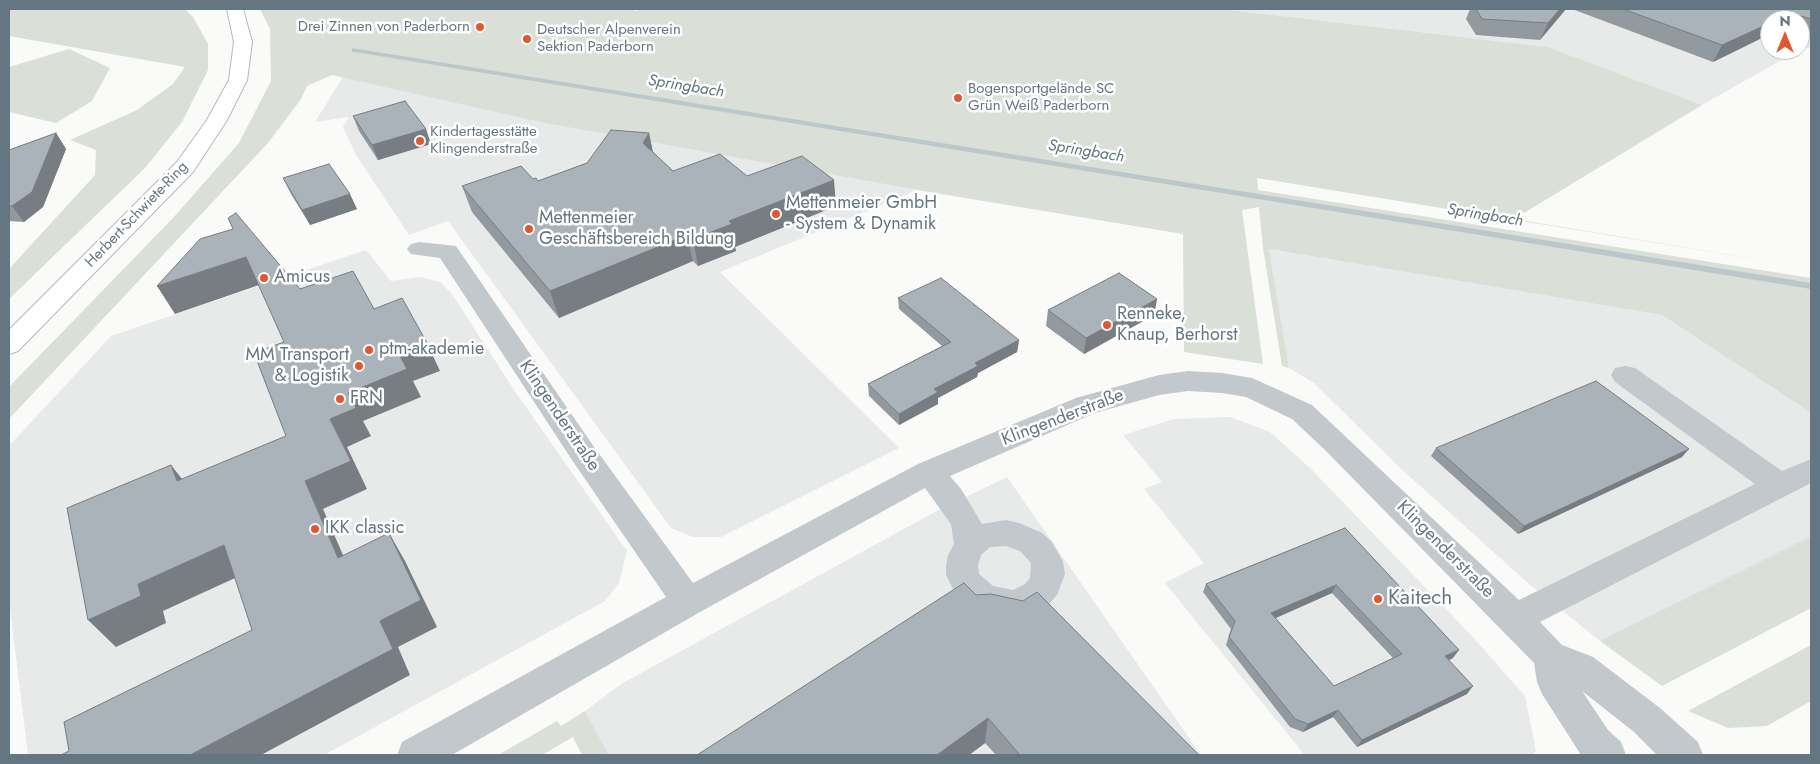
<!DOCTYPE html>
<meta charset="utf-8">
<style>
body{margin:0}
#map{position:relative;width:1820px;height:764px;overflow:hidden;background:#fafaf8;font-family:Jost,sans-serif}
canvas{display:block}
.frame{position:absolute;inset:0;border:10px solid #657683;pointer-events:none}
.north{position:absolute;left:1760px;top:10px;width:50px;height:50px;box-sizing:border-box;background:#fff;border:1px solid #c1c8cd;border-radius:50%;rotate:0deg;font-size:14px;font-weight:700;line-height:20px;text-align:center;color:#657683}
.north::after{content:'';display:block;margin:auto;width:18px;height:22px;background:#e4572e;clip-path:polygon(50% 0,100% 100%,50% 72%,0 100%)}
</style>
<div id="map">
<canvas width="1820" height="764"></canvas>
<div class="frame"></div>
<div class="north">N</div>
</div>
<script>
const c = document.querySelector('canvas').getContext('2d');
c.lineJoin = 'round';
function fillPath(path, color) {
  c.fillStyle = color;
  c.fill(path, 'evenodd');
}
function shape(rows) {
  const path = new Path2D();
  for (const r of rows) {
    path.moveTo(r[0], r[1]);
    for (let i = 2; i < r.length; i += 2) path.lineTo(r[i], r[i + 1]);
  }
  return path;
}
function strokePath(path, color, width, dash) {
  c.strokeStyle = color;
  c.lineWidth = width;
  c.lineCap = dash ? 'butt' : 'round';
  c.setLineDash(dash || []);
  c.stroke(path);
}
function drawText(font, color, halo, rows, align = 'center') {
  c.font = font + ' Jost,sans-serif';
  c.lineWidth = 5;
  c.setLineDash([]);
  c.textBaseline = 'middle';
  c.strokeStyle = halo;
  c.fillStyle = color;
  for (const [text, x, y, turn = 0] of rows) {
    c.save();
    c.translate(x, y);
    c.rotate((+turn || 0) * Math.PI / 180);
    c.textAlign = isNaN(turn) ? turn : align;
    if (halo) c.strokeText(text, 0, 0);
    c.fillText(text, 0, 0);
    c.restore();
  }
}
fillPath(shape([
 [1222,9,1811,9,1811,49,1805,47,1800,50,1800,20,1770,20,1770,50,1799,50,1702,105,1548,47],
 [343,77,544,123,917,190,720,272,899,448,721,537,693,537,671,528,448,221,409,235,356,155,343,127,349,117,315,122],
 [1269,249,1662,315,1811,413,1811,536,1600,641,1529,584,1398,466,1314,383,1289,368],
 [366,250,391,281,420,277,440,282,452,294,514,390,627,551,619,583,605,601,324,755,28,755,9,600,9,446,111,336],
 [1230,417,1270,432,1310,468,1471,635,1525,696,1536,751,1532,755,1304,754,1165,583,1204,563,1144,489,1162,482,1123,435,1174,419],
 [1007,477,1201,755,609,755,585,711,621,684,933,513]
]), '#e8e9e9');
fillPath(shape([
 [9,9,185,9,193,17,208,44,208,70,182,122,145,168,9,299,9,269,95,175,96,150,70,140,137,110,173,84,185,67,9,36],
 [260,9,631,9,636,11,643,9,1222,9,1548,47,1702,105,1514,219,1811,268,1257,178,1258,190,1811,278,1811,413,1662,315,1269,249,1289,368,1282,366,1263,248,1259,207,1242,210,1263,364,1184,352,1183,234,917,190,544,123,332,75,307,86,301,99,268,143,9,419,9,387,173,218,239,143,271,81,270,29],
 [69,49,110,68,92,101,56,123,9,112,9,67],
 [1811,536,1811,608,1662,686,1600,641],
 [1811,645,1811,701,1767,726,1728,728,1688,711],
 [585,711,609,755,582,755,573,737,542,755,498,755,557,721,561,726]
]), '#dadfd7');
fillPath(shape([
 [352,48,1811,283,1811,289,355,52,352,52,352,48]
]), '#bbc7cb');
const major = shape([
 [227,9,243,9,252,42,247,80,227,120,193,172,18,351,9,354,9,330,177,162,207,120,229,80,234,42,227,9]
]);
strokePath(major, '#b5babe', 2);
fillPath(shape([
 [419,242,456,246,592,444,693,583,918,464,1076,398,1159,375,1188,371,1222,373,1252,378,1312,405,1519,600,1755,484,1615,382,1611,375,1615,368,1625,366,1635,368,1782,471,1811,459,1811,483,1540,622,1562,645,1593,657,1660,708,1698,742,1703,755,1657,755,1634,732,1582,691,1608,730,1621,742,1626,755,1581,755,1542,694,1537,682,1534,663,1325,450,1292,419,1246,397,1222,393,1188,391,1159,395,1095,413,950,476,961,489,982,524,1006,520,1019,523,1042,533,1052,542,1063,562,1065,574,1057,595,1049,604,1038,611,1013,618,986,613,964,603,956,595,946,575,946,565,948,555,954,544,951,524,925,488,700,612,452,755,397,755,402,742,666,597,572,460,440,258,411,254,407,249,411,244,419,242],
 [1006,546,1020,551,1031,563,1030,578,1025,584,1013,590,993,586,979,574,978,565,981,555,990,547,1006,546]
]), '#c3c8cc');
fillPath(major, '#fff');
fillPath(shape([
 [1470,9,1566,9,1540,40,1476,35,1466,19],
 [1572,9,1811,9,1811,36,1808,38,1800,35,1800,20,1770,20,1770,34,1713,62],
 [353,116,431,144,378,160,359,131],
 [56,133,66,149,43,207,24,222,9,221,9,150],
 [649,133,653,152,673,171,747,176,836,206,735,247,736,251,698,266,693,261,559,318,472,212,462,186,533,179,538,181,587,163],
 [283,178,357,209,310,225,291,194],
 [898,298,1019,340,1017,352,978,373,977,377,938,398,938,404,899,425,869,396,868,384,942,346,899,309],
 [1157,299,1154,315,1084,354,1046,326,1048,310],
 [1436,448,1682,457,1518,534,1431,456],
 [1345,528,1453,658,1449,660,1467,694,1357,747,1333,717,1303,732,1290,727,1226,645,1231,629,1203,592,1206,584],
 [1332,593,1393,658,1334,686,1275,618],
 [976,595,1199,755,996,755,985,743,969,755,697,755]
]), '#929a9f');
fillPath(shape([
 [1560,9,1566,9,1540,40,1548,23],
 [1791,13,1787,20,1776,20],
 [1770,23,1770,34,1713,62,1722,45],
 [426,129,431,144,378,160,372,145],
 [56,133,66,149,43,207,24,222,12,206],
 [649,133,654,159,643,143],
 [834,180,836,206,735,247,736,251,698,266,693,239,729,221],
 [350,194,357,209,310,225,302,210],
 [687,235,693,261,559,318,550,291],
 [246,257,262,284,175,314,157,286],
 [1157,299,1154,315,1084,354,1086,338],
 [1019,340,1017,352,978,373,977,377,938,398,938,404,899,425,899,414,934,389,975,363],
 [427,343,440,371,413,381,421,397,363,421,371,436,347,447,367,489,323,509,356,585,338,558,305,481,330,419,348,393,399,354],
 [1689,449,1682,457,1518,534,1524,526],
 [171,465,193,493,177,481],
 [389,533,405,561,437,627,398,647,410,675,261,755,190,755,380,621],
 [224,545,246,573,163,611,166,623,116,647,88,620,138,584],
 [1336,585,1332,593,1267,622,1271,613],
 [1459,650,1453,658,1440,664,1445,656],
 [1473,686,1467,694,1357,747,1362,740],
 [1338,710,1333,717,1303,732,1308,724],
 [988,718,985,743,969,755,937,755]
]), '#777d82');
const building = shape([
 [1476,9,1560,9,1548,23,1482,19,1476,9],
 [1623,9,1811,9,1811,19,1791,13,1776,20,1770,20,1770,23,1722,45,1623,9],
 [405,101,426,129,372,145,353,116,405,101],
 [611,130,649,133,643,143,673,171,720,154,747,176,802,156,834,180,729,221,732,224,693,239,687,235,550,291,462,186,521,166,533,179,536,178,538,181,587,163,611,130],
 [56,133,32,192,12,206,9,206,9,150,56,133],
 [329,164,350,194,302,210,283,178,329,164],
 [236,213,300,289,353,271,374,309,402,298,427,343,399,354,407,369,348,393,356,408,330,419,351,461,305,481,338,558,389,533,421,600,380,621,393,649,190,755,61,755,69,751,64,722,252,630,224,545,138,584,141,596,88,620,67,508,171,465,177,481,286,436,254,353,284,342,246,257,157,286,200,239,233,229,228,218,236,213],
 [1119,273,1157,299,1086,338,1048,310,1119,273],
 [941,278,1019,340,975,363,978,366,934,389,938,392,899,414,868,384,951,342,898,298,941,278],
 [1596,381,1689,449,1524,526,1436,448,1596,381],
 [1345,528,1459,650,1445,656,1473,686,1362,740,1338,710,1308,724,1295,719,1229,637,1235,621,1206,584,1345,528],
 [1336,585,1402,654,1334,686,1271,613,1336,585],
 [964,583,976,595,991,594,1023,601,1037,592,1199,755,1020,755,988,718,937,755,697,755,964,583]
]);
fillPath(building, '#aab3b9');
strokePath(building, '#777d82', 1);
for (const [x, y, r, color] of [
 [480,27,5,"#e4572e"],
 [527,39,5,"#e4572e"],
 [958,98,5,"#e4572e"],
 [420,141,5,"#e4572e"],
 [776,214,5,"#e4572e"],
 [529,229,5,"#e4572e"],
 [264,278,5,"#e4572e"],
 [1107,325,5,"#e4572e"],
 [369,350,5,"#e4572e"],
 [359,366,5,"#e4572e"],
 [340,399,5,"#e4572e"],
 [315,529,5,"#e4572e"],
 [1378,599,5,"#e4572e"]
]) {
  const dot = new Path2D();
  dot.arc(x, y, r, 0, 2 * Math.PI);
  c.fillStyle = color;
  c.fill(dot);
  strokePath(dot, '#fff', 2);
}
drawText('15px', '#657683', '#fff', [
 ["Drei Zinnen von Paderborn",470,27,"right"],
 ["Deutscher Alpenverein",537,30],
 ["Sektion Paderborn",537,47],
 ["Bogensportgelände SC",968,89],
 ["Grün Weiß Paderborn",968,106],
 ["Kindertagesstätte",430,132],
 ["Klingenderstraße",430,149]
], 'left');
drawText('15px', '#657683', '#fff', [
 ["Herbert-Schwiete-Ring",137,215,-46]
]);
drawText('italic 16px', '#60757c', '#fff', [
 ["Springbach",686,87,9],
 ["Springbach",1086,152,9],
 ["Springbach",1485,216,9]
]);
drawText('18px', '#657683', '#fff', [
 ["Mettenmeier GmbH",786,204],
 ["- System & Dynamik",786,225],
 ["Mettenmeier",539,219],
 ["Geschäftsbereich Bildung",539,240],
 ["Amicus",274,278],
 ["Renneke,",1117,315],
 ["Knaup, Berhorst",1117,336],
 ["ptm-akademie",379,350],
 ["MM Transport",349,356,"right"],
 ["& Logistik",349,377,"right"],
 ["FRN",350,399],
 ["IKK classic",325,529]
], 'left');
drawText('18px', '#657683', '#fff', [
 ["Klingenderstraße",559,416,56],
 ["Klingenderstraße",1063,418,-21],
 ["Klingenderstraße",1445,550,45]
]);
drawText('21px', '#657683', '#fff', [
 ["Kaitech",1388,599]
], 'left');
</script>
